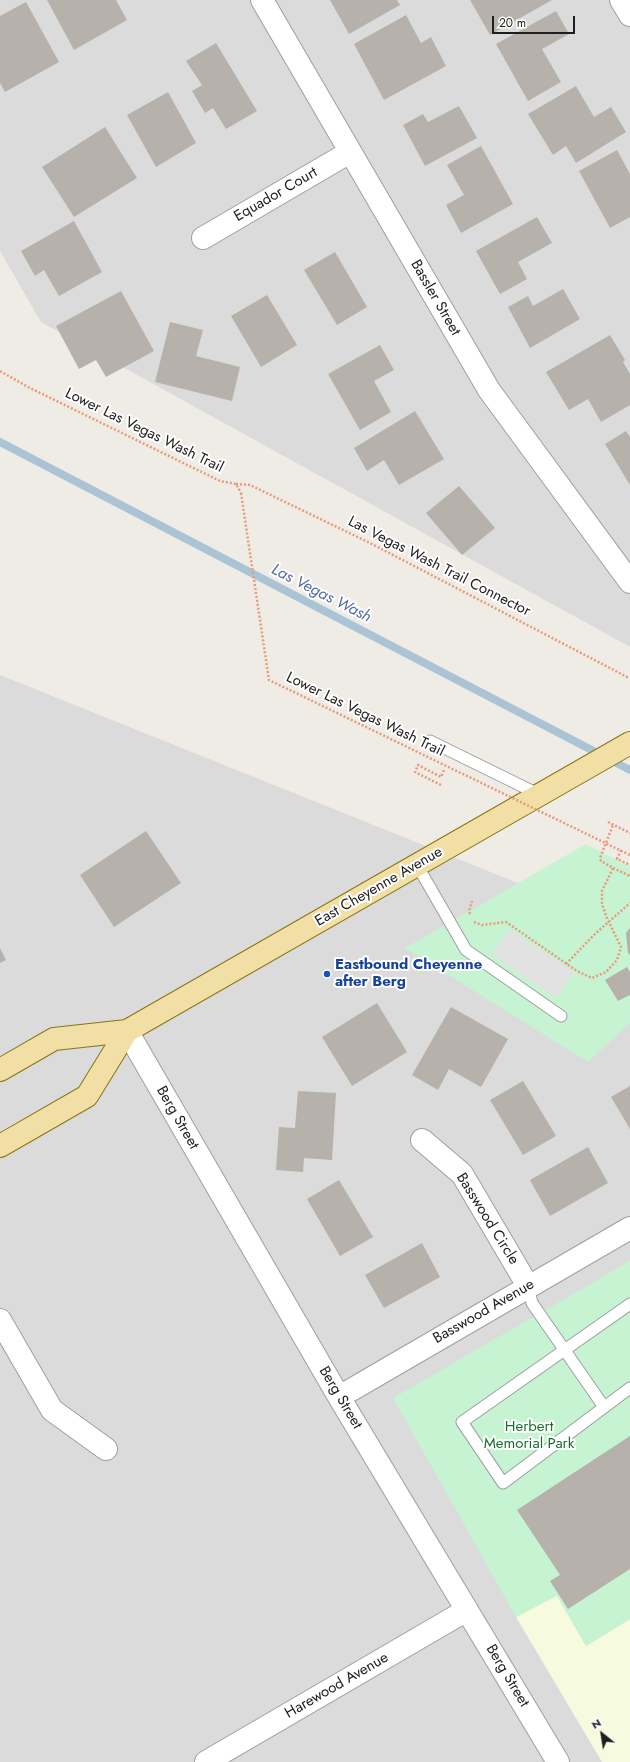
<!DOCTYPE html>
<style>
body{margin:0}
#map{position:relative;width:630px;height:1762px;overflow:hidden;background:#eeece5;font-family:Jost,sans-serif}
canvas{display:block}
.north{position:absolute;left:582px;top:1714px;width:40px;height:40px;-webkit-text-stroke:3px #fff;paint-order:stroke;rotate:330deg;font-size:11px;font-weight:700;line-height:16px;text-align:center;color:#1e1e1e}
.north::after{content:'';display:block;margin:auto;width:14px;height:18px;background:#1e1e1e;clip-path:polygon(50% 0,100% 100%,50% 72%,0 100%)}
.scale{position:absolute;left:492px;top:16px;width:83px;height:18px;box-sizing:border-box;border:2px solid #1e1e1e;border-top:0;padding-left:5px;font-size:12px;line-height:14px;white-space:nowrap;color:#1e1e1e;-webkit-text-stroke:3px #fff;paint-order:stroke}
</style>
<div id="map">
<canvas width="630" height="1762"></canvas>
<div class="north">N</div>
<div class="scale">20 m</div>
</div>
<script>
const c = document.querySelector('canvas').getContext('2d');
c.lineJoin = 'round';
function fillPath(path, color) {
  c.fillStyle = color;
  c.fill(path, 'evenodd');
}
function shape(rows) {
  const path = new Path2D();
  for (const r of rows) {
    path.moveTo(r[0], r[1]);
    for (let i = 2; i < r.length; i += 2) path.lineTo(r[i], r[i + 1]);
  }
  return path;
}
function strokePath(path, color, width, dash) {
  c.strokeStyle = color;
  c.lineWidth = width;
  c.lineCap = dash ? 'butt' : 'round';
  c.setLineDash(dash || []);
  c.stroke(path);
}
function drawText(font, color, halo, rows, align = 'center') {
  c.font = font + ' Jost,sans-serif';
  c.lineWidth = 4;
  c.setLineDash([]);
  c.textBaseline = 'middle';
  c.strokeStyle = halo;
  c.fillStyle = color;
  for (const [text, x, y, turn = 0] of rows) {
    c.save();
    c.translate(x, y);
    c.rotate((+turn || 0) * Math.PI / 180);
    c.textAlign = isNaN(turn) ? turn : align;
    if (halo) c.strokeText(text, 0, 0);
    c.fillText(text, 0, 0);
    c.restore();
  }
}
fillPath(shape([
 [0,0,630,0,630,647,41,322,0,251],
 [0,675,630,928,630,1762,0,1762]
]), '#dcdbdb');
fillPath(shape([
 [557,1595,586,1646,630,1619,630,1762,602,1762,516,1617]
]), '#f6fbe0');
fillPath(shape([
 [586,844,630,867,630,1023,588,1062,405,948],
 [630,1261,630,1619,586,1646,557,1596,516,1617,393,1398]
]), '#c6f3d2');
fillPath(shape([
 [509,929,574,972,556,998,492,955]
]), '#e2e2e2');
strokePath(shape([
 [0,442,630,770]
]), '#aac4d6', 8);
fillPath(shape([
 [47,0,116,0,127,20,74,50],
 [330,0,397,0,400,5,349,34],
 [470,0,552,0,490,35],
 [26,2,59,62,5,92,0,83,0,16],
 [556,11,569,34,542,49,561,82,528,101,496,44],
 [406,15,421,43,431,37,446,66,384,100,354,44],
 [216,43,257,111,226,129,213,108,205,113,192,91,202,85,186,61],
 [576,86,594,117,611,107,626,132,576,163,566,146,553,155,528,114],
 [168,92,196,143,156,167,127,115],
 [459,106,477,138,425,166,403,125,423,114,428,122],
 [105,127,137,178,74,217,42,167],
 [481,146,513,204,461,233,446,205,464,195,447,165],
 [617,150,630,174,630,217,610,228,579,171],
 [537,217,552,243,518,262,527,279,500,294,476,251],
 [74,221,102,272,59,296,44,270,35,276,21,251],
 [335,252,367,307,337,325,304,270],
 [563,289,580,319,530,348,508,307,528,296,533,306],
 [121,291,154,351,106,377,96,360,79,369,56,326],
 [267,295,297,345,261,367,231,316],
 [170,322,203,330,196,356,240,367,232,401,155,382],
 [610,335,625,360,623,362,630,374,630,405,601,422,588,399,569,410,546,372],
 [380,345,394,370,374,381,391,412,360,430,328,374],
 [415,411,444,459,399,485,384,460,367,471,354,448],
 [626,431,630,437,630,485,605,444],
 [459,486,495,528,462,555,426,513],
 [146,831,181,883,114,927,80,875],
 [630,928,630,955,628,953,626,933],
 [0,948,6,960,0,963],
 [627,967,630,972,630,995,618,1001,605,980],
 [377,1003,407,1052,352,1086,322,1037],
 [451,1007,508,1039,481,1087,449,1069,438,1090,412,1075],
 [523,1081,556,1136,523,1155,490,1100],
 [630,1086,630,1129,611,1097],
 [298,1091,336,1093,332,1160,304,1158,303,1172,276,1170,279,1127,295,1128],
 [588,1147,608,1183,550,1216,530,1180],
 [339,1180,373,1237,340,1256,307,1199],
 [422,1243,440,1277,384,1308,365,1275],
 [630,1436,630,1569,568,1609,550,1581,560,1575,517,1510]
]), '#b6b2ab');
const lane = shape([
 [430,741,540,795],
 [417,865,466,950,561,1016],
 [528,1286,532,1303,604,1407],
 [630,1304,462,1422,503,1483,630,1388]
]);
const street = shape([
 [262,0,489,390,630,582],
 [621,0,630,15],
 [203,238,350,152],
 [127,1031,339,1397,558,1762],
 [422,1140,462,1174,528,1286],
 [0,1320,52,1410,106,1449],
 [339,1397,630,1228],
 [206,1762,467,1610]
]);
const primary = shape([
 [0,1070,54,1039,127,1031,630,743],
 [0,1146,87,1096,127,1031]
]);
strokePath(lane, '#9f9f9f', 13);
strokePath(street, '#9f9f9f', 24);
strokePath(primary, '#877511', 24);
strokePath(shape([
 [0,371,28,387,220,481,236,484,241,493],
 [236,484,250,485,370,543,629,678],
 [441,785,415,772,418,765,441,777,444,770],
 [608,822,630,833],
 [621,850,617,859,630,865],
 [613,868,630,876],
 [470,914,469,911,472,901],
 [474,922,482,925,506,922,577,971,592,978,606,972,617,960,621,947,606,916,602,904,602,891,613,868,601,861,600,858,613,825],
 [566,964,595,934,630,903]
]), '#ea9a7a', 2.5, [2, 2]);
strokePath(lane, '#fff', 11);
strokePath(street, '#fff', 22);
strokePath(primary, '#f1dfa6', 22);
strokePath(shape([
 [241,493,269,680,630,855]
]), '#ea9a7a', 2.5, [2, 2]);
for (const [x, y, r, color] of [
 [327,974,4,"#1a4fb4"]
]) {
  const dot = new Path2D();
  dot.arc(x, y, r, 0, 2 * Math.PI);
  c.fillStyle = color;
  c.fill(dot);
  strokePath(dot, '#fff', 1.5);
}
drawText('15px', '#1e1e1e', '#fff', [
 ["Equador Court",276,195,-30],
 ["Bassler Street",435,298,60],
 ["Lower Las Vegas Wash Trail",144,431,26],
 ["Las Vegas Wash Trail Connector",439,567,27],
 ["Lower Las Vegas Wash Trail",365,715,26],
 ["East Cheyenne Avenue",379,887,-30],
 ["Berg Street",177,1118,60],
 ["Basswood Circle",487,1219,58],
 ["Basswood Avenue",484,1312,-30],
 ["Berg Street",340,1398,59],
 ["Berg Street",507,1676,59],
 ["Harewood Avenue",337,1686,-30]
]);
drawText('bold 15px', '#164399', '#fff', [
 ["Eastbound Cheyenne",335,965],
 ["after Berg",335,982]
], 'left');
drawText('15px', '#18702f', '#fff', [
 ["Herbert",529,1427],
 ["Memorial Park",529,1444]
]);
drawText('italic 16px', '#556da2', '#fff', [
 ["Las Vegas Wash",321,594,27]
]);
</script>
